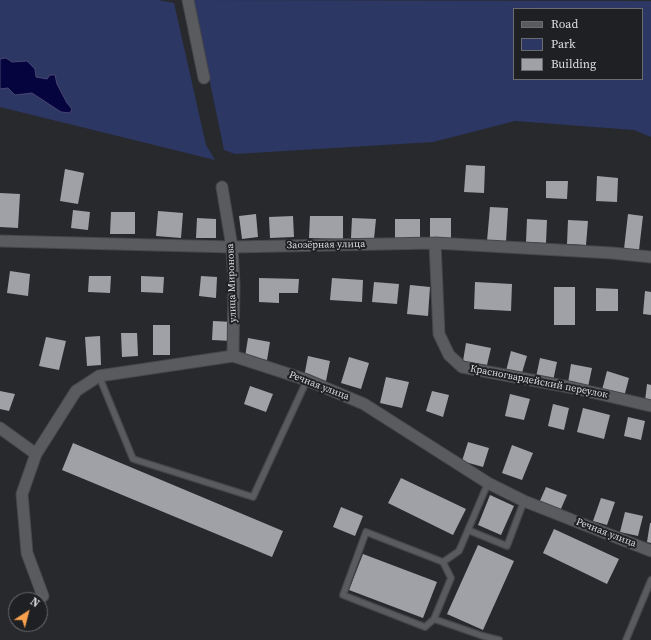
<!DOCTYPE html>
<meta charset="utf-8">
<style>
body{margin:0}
#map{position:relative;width:651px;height:640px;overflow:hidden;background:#28292d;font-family:"Source Serif 4",serif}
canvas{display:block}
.legend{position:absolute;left:513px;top:8px;width:130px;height:72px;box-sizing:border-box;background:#1f2023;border:1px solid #6b6c6f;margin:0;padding:5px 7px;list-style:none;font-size:12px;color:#dedfe1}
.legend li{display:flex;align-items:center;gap:8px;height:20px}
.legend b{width:20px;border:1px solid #6b6c6f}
.north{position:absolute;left:8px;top:592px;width:40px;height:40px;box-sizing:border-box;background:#1f2023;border:1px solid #6b6c6f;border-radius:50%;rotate:36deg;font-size:11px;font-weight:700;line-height:16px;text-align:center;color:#dedfe1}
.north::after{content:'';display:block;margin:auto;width:14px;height:18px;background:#f9a04d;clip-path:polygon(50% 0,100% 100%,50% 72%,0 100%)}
</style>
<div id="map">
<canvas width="651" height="640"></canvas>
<ul class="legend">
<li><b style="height:5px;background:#595b5f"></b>Road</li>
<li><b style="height:11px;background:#2c3764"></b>Park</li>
<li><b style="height:11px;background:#a0a1a6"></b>Building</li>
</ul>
<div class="north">N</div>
</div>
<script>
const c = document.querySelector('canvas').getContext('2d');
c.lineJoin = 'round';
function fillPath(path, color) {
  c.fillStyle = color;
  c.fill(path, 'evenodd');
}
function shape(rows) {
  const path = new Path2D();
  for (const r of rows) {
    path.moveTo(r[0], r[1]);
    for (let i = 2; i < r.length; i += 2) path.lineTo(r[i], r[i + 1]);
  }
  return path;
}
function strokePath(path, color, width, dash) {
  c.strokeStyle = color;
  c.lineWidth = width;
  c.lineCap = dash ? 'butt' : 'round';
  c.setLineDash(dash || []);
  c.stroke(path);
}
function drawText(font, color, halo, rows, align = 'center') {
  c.font = font + ' "Source Serif 4",serif';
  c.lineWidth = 4;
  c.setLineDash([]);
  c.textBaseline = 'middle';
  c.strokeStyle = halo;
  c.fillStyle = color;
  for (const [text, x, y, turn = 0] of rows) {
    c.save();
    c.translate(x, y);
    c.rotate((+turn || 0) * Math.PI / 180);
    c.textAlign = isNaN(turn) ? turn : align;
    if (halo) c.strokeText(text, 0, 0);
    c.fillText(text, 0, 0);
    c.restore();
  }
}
fillPath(shape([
 [0,0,158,0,174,3,206,145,215,160,0,107],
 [193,0,651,1,651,137,634,130,515,121,433,142,235,154,224,150],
 [514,9,642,9,642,79,514,79]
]), '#2c3764');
const water = shape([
 [6,58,12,62,27,61,35,69,36,77,47,79,50,75,55,75,57,84,67,103,72,109,70,113,61,112,32,93,15,95,8,88,0,89,0,59,6,58]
]);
fillPath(water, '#06043f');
strokePath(water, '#474670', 1);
fillPath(shape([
 [466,165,485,166,484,193,464,192],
 [65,169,84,173,78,204,60,201],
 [597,176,618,178,617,202,596,201],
 [546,181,568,181,567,199,546,198],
 [0,193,20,194,18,228,0,227],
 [490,207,508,208,506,242,487,241],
 [73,210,90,212,88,230,71,228],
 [158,211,183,213,181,238,156,236],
 [111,212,135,212,135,234,110,234],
 [256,214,258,237,242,239,239,216],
 [628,214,643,216,639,250,624,249],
 [293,216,294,237,270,238,269,217],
 [310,216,343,216,343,239,309,238],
 [197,218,216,219,216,238,196,238],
 [352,218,376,219,374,239,351,238],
 [430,218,451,218,451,241,430,241],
 [395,219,420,219,420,238,395,239],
 [527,219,547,220,546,243,526,242],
 [568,220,588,221,586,245,567,244],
 [10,271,30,274,28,296,7,293],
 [89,276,111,276,110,293,88,292],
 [141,276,164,277,163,293,141,292],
 [201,276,217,277,216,298,199,296],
 [259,278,299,279,298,293,279,293,279,303,259,302],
 [332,278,363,280,362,302,330,300],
 [374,282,399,284,397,304,372,302],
 [475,282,512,284,511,311,474,309],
 [410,285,430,287,428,316,407,314],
 [554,287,575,287,575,325,554,325],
 [596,288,618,289,618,311,596,311],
 [645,291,651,292,651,315,643,314],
 [213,321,233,322,232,341,212,340],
 [153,325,170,325,170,355,153,355],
 [121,333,137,333,138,356,122,357],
 [100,336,101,365,87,366,85,337],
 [46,337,66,341,59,370,39,366],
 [248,338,270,342,267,360,245,357],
 [466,343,491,348,487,365,463,361],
 [511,351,527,356,521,376,506,371],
 [308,356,330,361,326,381,304,377],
 [349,357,369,363,361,389,341,383],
 [540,358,557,362,553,381,536,377],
 [571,364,592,368,588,387,568,383],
 [607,371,629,378,624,397,602,390],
 [386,377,409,382,402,408,380,403],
 [647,384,651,385,651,402,645,401],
 [250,386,273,394,266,412,244,404],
 [0,391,15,394,9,411,0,409],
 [432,391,449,395,443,417,426,411],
 [510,394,530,399,524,420,505,416],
 [553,404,569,408,564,430,548,426],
 [583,408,610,415,604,439,577,432],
 [628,417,645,421,641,440,624,436],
 [468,442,489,448,483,467,462,461],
 [73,443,283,531,272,557,62,470],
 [512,445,533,453,522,480,502,473],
 [401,478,466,509,453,535,388,503],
 [546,487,567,495,560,511,539,503],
 [490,495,514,506,501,535,478,525],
 [601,498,615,502,607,525,593,521],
 [341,507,363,516,355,536,333,527],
 [625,512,643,516,638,536,620,532],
 [650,523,651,523,651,543,647,542],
 [554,529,619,559,607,584,543,553],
 [478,545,514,561,483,630,447,614],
 [363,554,437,582,423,618,349,590]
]), '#a0a1a6');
const service = shape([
 [99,376,133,459,253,497,307,380],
 [468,530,507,546,524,501],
 [366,532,443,562,451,578,434,619,425,627,343,595,366,532],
 [443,562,459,551,488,483],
 [434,619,483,636,499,640],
 [626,640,651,580]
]);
const minor = shape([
 [188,0,204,78],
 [222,187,232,247,234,285,233,356],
 [0,241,232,247,435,243,612,253,651,257],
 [435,243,439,334,449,355,462,367,574,388,651,406],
 [0,428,36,454,76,391,99,376,233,356,307,380,364,404,488,483,524,501,651,551],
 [36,454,22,494,27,553,43,596]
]);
strokePath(service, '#46474a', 8);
strokePath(minor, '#46474a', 13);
strokePath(service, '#595b5f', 5.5);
strokePath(minor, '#595b5f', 11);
drawText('10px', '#dedfe1', '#1f2023', [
 ["Заозёрная улица",326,245,-1],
 ["улица Миронова",232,283,-92],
 ["Красногвардейский переулок",539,382,11],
 ["Речная улица",319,386,21],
 ["Речная улица",606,533,21]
]);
</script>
